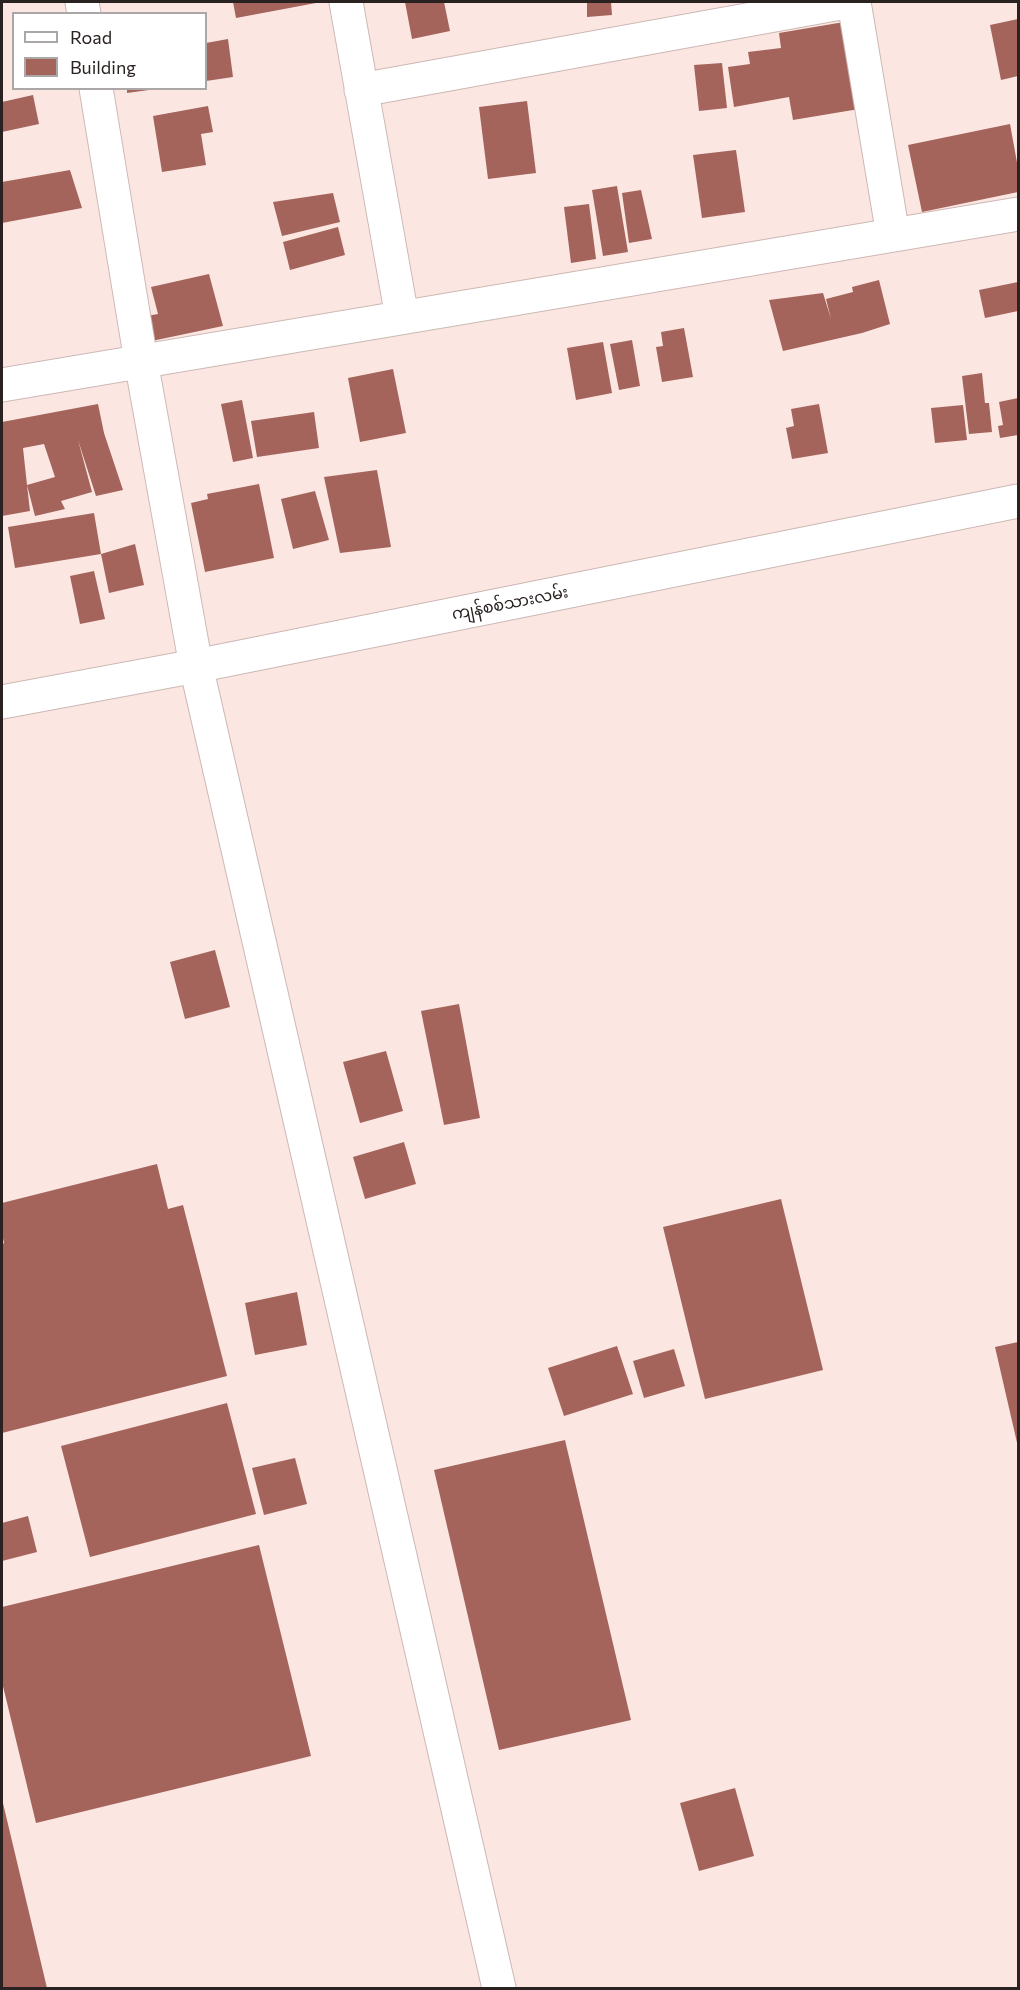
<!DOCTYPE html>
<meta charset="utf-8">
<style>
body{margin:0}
#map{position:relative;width:1020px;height:1990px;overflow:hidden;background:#fbe6e2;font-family:Commissioner,sans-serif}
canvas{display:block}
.frame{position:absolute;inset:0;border:3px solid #2a2221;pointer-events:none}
.legend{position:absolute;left:12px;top:12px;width:195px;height:78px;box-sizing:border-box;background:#fff;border:2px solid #aaa7a6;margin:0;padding:8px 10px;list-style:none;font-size:18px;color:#2a2221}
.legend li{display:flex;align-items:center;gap:12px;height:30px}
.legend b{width:30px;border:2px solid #aaa7a6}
</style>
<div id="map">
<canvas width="1020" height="1990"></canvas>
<div class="frame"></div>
<ul class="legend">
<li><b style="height:8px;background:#fff"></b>Road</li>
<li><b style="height:16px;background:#a4645b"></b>Building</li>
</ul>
</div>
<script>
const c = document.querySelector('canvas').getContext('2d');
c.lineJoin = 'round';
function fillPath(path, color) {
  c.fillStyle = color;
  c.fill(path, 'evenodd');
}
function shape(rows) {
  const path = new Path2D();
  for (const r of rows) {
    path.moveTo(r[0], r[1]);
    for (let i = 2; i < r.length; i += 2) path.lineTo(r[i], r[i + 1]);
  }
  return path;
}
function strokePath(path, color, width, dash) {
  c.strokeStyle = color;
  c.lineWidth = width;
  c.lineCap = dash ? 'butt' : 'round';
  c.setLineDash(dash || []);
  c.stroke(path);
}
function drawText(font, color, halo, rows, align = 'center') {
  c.font = font + ' Commissioner,"Noto Sans Myanmar",sans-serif';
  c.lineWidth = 4.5;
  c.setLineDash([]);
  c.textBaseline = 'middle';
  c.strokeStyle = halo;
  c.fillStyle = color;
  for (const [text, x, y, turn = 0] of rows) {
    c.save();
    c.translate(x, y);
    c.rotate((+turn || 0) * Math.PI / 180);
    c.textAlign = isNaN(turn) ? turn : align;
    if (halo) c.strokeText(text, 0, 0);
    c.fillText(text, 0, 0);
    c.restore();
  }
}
fillPath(shape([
 [233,2,315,2,316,3,236,18],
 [405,2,444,2,450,31,412,39],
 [587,2,611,2,612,15,587,17],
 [1018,19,1018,76,1001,80,990,25],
 [844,22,859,109,793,120,789,97,734,107,728,67,750,64,748,52,781,48,779,33],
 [228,39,233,77,206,81,206,43],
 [722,63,727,108,699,111,694,65],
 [127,88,149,88,149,90,127,93],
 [33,95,39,124,2,132,2,102],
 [527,101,536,173,488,179,479,107],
 [208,106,213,132,201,134,206,165,162,172,153,116],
 [1010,124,1018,168,1018,192,922,212,908,145],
 [736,150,745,212,702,218,693,155],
 [70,170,82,208,2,223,2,182],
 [617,186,628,252,603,256,592,190],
 [641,190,652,239,629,243,622,193],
 [333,193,340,222,282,236,273,202],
 [589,204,596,259,571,263,564,207],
 [338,227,345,255,290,270,283,242],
 [209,274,223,326,147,342,141,317,158,314,151,287],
 [879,280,890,324,862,333,783,351,769,300,823,293,831,319,826,299,853,292,852,287],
 [1018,282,1018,311,985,318,979,290],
 [684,328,693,377,662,382,656,347,663,346,661,332],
 [632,340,640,386,619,390,610,344],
 [603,342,612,393,576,400,567,348],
 [393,369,406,433,360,442,348,378],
 [982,373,985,403,989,403,992,432,969,434,962,376],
 [1018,398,1018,435,1000,438,998,426,1003,425,999,402],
 [242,400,253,458,233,462,221,404],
 [98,404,104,433,123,490,96,496,78,440,92,492,61,501,65,509,35,516,27,485,30,511,2,516,2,422],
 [44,444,55,477,27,485,23,448],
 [819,404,828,453,792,459,786,428,794,426,791,409],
 [963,405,967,440,935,443,931,408],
 [314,412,319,448,257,457,251,421],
 [377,470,391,547,340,553,324,477],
 [259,484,274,558,205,572,191,503,208,499,207,494],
 [315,491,329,540,293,549,281,499],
 [94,513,101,554,15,568,8,527],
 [135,544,144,585,109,593,101,554],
 [94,571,105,619,80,624,70,576],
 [215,950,230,1007,185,1019,170,962],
 [459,1004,480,1118,444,1125,421,1011],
 [386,1051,403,1111,360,1123,343,1062],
 [404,1142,416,1184,365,1199,353,1157],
 [157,1164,168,1209,183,1205,227,1376,2,1433,2,1244,4,1243,2,1234,2,1203],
 [781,1199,823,1370,705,1399,663,1227],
 [297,1292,307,1345,255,1355,245,1303],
 [1018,1342,1018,1447,995,1347],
 [617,1346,633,1394,564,1416,548,1368],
 [674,1349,685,1386,644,1398,633,1361],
 [227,1403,256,1514,90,1557,61,1446],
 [565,1440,631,1720,499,1750,434,1470],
 [295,1458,307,1504,264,1515,252,1468],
 [28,1516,37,1552,2,1561,2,1523],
 [259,1545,311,1756,36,1823,2,1682,2,1607],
 [735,1788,754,1856,699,1871,680,1803],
 [2,1799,47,1988,2,1988]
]), '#a4645b');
const minor = shape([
 [82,2,84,14],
 [346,2,402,317],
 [854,2,893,235],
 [96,88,141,361,196,666,499,1988],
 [361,90,846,2],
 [2,385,1018,214]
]);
const tertiary = shape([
 [2,702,196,666,1018,501]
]);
strokePath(minor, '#ccb8b4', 35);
strokePath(tertiary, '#ccb8b4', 35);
strokePath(minor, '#fff', 33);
strokePath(tertiary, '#fff', 33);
drawText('16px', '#2a2221', '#fff', [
 ["ကျန်စစ်သားလမ်း",510,603,-11]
]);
</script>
